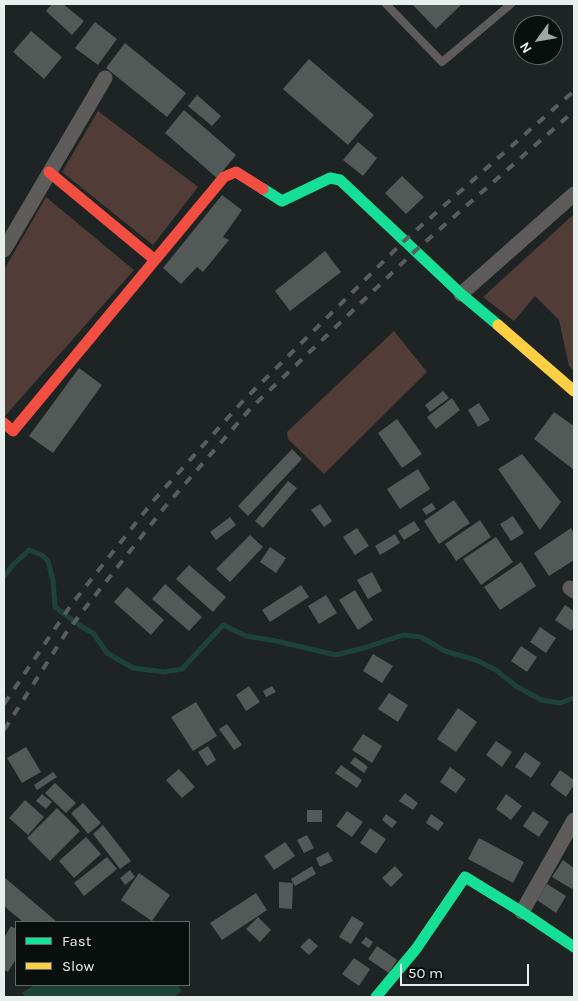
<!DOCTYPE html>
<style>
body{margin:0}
#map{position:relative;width:578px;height:1001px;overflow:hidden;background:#1e2423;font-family:Karla,sans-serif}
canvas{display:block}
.frame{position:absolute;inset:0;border:5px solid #e6efec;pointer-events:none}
.legend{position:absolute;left:15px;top:921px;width:175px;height:65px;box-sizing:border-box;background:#090f0d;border:1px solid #616966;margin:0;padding:6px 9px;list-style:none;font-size:15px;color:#e6efec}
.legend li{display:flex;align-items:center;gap:10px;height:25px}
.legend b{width:25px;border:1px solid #616966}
.north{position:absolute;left:513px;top:15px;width:50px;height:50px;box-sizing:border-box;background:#090f0d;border:1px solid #616966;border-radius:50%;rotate:238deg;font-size:14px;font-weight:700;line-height:20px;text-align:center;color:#e6efec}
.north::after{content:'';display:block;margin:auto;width:18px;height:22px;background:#a0a8a6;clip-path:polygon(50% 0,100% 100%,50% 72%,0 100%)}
.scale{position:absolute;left:400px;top:964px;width:129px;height:22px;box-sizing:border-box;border:2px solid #e6efec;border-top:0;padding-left:6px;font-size:15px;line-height:18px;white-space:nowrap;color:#e6efec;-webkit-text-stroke:4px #090f0d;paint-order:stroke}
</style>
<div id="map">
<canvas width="578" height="1001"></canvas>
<div class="frame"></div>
<ul class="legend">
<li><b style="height:6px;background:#16e098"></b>Fast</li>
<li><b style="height:6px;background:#ffcf43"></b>Slow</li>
</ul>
<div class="north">N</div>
<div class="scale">50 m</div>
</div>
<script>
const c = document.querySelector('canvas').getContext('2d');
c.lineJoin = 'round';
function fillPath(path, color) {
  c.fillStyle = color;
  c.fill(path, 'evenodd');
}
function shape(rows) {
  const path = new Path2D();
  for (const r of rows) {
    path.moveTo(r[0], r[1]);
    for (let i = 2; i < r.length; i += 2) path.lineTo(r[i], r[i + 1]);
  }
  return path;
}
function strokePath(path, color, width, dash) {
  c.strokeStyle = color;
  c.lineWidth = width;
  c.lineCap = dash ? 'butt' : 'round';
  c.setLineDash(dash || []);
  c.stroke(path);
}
fillPath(shape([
 [98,111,198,187,153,245,62,172],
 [46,197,134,270,5,416,4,415,4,270],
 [574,214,574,371,569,366,559,320,535,296,514,321,483,297],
 [394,331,427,372,324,474,288,439,287,432]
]), '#513c37');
fillPath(shape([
 [34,985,177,985,182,991,174,997,25,997,22,993]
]), '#1d4238');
strokePath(shape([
 [4,576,13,565,29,550,42,555,48,561,53,580,55,607,82,627,93,633,107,653,133,668,164,672,182,669,223,625,246,636,276,641,336,655,367,647,403,635,421,637,445,651,476,660,496,670,516,686,541,700,560,703,574,698]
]), '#1d4238', 5);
fillPath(shape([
 [52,4,63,4,84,21,72,35,46,11],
 [412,4,462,4,436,29],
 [95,22,117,39,98,65,75,48],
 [31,31,62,57,44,79,13,52],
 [125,43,186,93,167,117,106,68],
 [309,59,374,115,348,145,283,89],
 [197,95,221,116,212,126,188,106],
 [184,110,236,155,217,178,165,133],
 [358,142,377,158,363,176,343,160],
 [402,176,424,197,406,214,385,193],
 [222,195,242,210,223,237,229,240,203,272,197,267,181,284,163,268],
 [325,251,341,272,290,311,275,291],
 [79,368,102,385,53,453,29,436],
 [443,391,449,398,430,412,425,405],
 [452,398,460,410,436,429,427,417],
 [479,403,490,420,478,427,468,410],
 [554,412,574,426,574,470,534,439],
 [397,419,422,454,402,468,378,433],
 [292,449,302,459,248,516,238,506],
 [522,454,561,502,540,530,498,469],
 [418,469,430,489,400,509,387,489],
 [288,481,297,488,263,528,255,521],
 [454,500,470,523,439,544,424,521],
 [432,503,436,509,426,515,422,509],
 [320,504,332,521,324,527,311,510],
 [513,516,524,533,511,541,500,524],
 [230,517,236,525,216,540,210,532],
 [480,520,491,537,456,561,445,544],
 [414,521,420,530,404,540,398,531],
 [357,528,369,546,355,555,343,537],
 [571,528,574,534,574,560,549,576,534,553],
 [395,534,400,543,380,555,375,546],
 [250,535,263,547,230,582,216,569],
 [496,537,513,562,481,585,463,559],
 [270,547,286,558,276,573,260,562],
 [521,562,536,586,500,610,484,587],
 [189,565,226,597,213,612,176,579],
 [372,572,382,591,368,599,357,580],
 [165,584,202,617,189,631,152,599],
 [301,585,309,597,270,622,262,610],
 [127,587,164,620,151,635,114,602],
 [355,590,373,620,358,630,339,600],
 [326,595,337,613,319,624,308,606],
 [565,605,574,611,574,627,571,631,555,620],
 [540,627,556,638,546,653,530,642],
 [521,646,537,657,527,672,511,661],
 [373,654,393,666,382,683,363,671],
 [249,686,260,702,246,711,236,695],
 [272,686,276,692,266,697,263,691],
 [389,693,408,705,398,722,378,709],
 [196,702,217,736,193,751,171,717],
 [458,708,477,722,456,752,437,739],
 [227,724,242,745,234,750,219,729],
 [363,734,382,746,372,763,352,750],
 [496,741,512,752,502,767,486,755],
 [208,746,216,760,207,766,198,752],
 [26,747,41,772,22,783,7,758],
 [525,752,541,763,531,778,515,767],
 [355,757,368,767,364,773,350,763],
 [341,765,362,780,357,788,335,773],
 [450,767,466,779,456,793,440,782],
 [179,769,195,787,182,798,166,780],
 [560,770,574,780,574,785,566,797,550,785],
 [53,772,57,777,37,790,34,785],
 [55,783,76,803,66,813,45,793],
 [405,793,418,803,413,810,399,801],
 [42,794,52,802,46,809,36,801],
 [506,794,522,806,511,820,496,809],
 [25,800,44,817,28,835,9,818],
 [83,803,101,823,88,834,71,813],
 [57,808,80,831,50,861,27,838],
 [307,810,322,810,322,822,307,822],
 [347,811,363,822,352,837,336,826],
 [533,811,549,822,539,837,523,826],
 [386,814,397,822,392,828,382,820],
 [431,814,444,823,438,831,426,823],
 [103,825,131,861,120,869,93,834],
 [370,828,386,839,376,854,360,843],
 [307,835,314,848,304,853,297,840],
 [86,837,101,854,74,878,59,861],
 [479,838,524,862,513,883,468,859],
 [285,842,295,856,274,870,264,856],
 [328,852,333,861,320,867,316,858],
 [107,857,117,869,84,896,74,883],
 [563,860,574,868,574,885,572,889,552,877],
 [312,866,316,874,295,886,291,879],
 [395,866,403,875,391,887,382,878],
 [130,870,135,877,125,885,120,878],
 [139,873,170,895,152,921,121,900],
 [4,877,57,922,23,922,4,906],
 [279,882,293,883,292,909,279,908],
 [547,884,566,896,556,913,537,900],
 [256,893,267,910,222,940,210,923],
 [352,916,364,923,351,944,339,937],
 [258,917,271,930,260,942,246,929],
 [11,926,16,929,16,959,8,972,4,970,4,938],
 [366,937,373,942,369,948,361,943],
 [309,938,318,946,309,955,300,947],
 [377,946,397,960,389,973,368,959],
 [354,958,370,969,359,986,342,974]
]), '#535957');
strokePath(shape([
 [386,4,442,62,511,4]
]), '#5d5c5b', 8);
strokePath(shape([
 [4,250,105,78],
 [461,294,574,194],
 [570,588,574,591],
 [522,912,574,820]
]), '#5d5c5b', 15);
strokePath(shape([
 [263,189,282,201,330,178,340,180,461,294,498,325],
 [376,997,416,949,465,877,522,912,574,947]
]), '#16e098', 11);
strokePath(shape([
 [498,325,574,391]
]), '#ffcf43', 11);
strokePath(shape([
 [49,172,155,260,224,177,236,172,263,189],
 [4,423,13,431,155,260]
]), '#f24e42', 11);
strokePath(shape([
 [4,704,71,605,154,500,242,402,404,241,574,91],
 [4,730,66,633,82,612,164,508,250,409,415,251,574,111]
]), '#5a5d5c', 4, [9, 9]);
</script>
